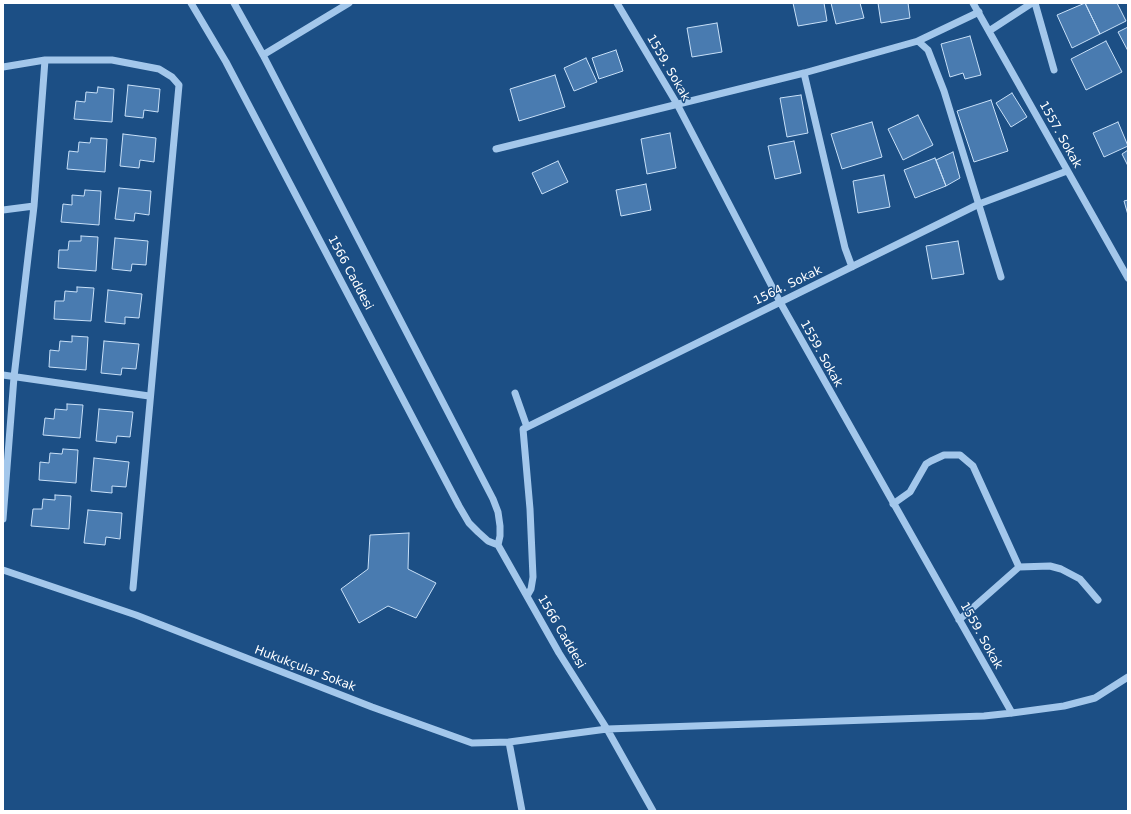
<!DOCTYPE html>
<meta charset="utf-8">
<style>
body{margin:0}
#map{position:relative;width:1131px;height:814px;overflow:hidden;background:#1c4f85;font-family:"DejaVu Sans",sans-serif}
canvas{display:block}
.frame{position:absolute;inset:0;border:4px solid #fff;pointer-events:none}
</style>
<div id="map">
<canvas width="1131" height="814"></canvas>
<div class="frame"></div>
</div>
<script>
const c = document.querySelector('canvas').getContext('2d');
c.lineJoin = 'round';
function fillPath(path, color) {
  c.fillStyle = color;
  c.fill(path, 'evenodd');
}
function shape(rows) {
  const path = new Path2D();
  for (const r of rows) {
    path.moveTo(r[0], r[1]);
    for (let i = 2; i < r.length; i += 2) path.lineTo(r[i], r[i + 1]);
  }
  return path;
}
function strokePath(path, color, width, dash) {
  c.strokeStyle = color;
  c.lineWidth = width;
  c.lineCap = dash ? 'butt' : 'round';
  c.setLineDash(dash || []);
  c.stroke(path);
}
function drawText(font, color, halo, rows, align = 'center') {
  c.font = font + ' "DejaVu Sans",sans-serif';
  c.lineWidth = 3;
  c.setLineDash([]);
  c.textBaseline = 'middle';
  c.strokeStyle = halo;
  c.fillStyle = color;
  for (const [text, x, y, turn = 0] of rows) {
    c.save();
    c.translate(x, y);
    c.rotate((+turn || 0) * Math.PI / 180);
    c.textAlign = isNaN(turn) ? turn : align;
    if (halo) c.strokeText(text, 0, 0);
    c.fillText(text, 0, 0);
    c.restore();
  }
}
const building = shape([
 [793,3,824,3,827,21,798,26,793,3],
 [831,3,860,3,864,18,836,24,831,3],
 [878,3,908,3,910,18,881,23,878,3],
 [1085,3,1100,34,1072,48,1057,15,1085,3],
 [1085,3,1117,3,1126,21,1100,34,1085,3],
 [717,23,722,52,692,57,687,28,717,23],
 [1128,27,1128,51,1118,32,1128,27],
 [970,36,981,75,965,79,963,73,950,77,941,44,970,36],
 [1106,41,1122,72,1086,90,1071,59,1106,41],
 [616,50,623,71,599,79,592,58,616,50],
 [586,58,597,82,574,91,564,68,586,58],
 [555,75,565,107,519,121,510,89,555,75],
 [128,85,160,89,158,112,144,110,143,118,125,116,128,85],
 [98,87,114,89,112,122,74,119,76,101,85,102,86,92,97,93,98,87],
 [1012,93,1027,117,1011,127,996,103,1012,93],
 [801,95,808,133,787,137,780,98,801,95],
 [991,100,1008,151,974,162,957,111,991,100],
 [918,115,933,145,903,160,888,129,918,115],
 [872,122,882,157,842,169,831,134,872,122],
 [1118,122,1128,146,1104,157,1093,133,1118,122],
 [670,133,676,168,647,174,641,139,670,133],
 [123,134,156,138,154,162,140,160,139,168,120,166,123,134],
 [91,138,107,139,105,172,67,169,69,151,78,152,79,142,90,143,91,138],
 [794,141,801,173,775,179,768,146,794,141],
 [1128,150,1128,166,1122,154,1128,150],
 [953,152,960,178,946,186,936,160,953,152],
 [935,158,946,186,915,198,904,170,935,158],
 [558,161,568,182,542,194,532,173,558,161],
 [884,175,890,207,858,213,853,181,884,175],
 [646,184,651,210,621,216,616,190,646,184],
 [119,188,151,191,149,215,135,213,134,221,115,219,119,188],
 [85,190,101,191,99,225,61,222,63,204,72,205,72,195,84,196,85,190],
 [1128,200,1128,215,1124,201,1128,200],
 [81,236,98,237,96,271,58,268,59,250,68,250,69,241,81,241,81,236],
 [115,238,148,241,146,265,132,264,131,271,112,269,115,238],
 [958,241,964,274,932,279,926,246,958,241],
 [77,287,94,288,91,321,54,319,55,301,64,301,65,291,77,292,77,287],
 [108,290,142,294,139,318,125,317,125,324,105,322,108,290],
 [72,336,88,337,86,370,49,367,50,350,59,351,60,341,72,342,72,336],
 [104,341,139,344,136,369,122,368,121,375,101,373,104,341],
 [67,404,83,405,80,438,43,435,45,418,54,419,55,409,67,410,67,404],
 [99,409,133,412,130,437,117,436,116,443,96,441,99,409],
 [63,449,78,450,76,483,39,480,40,462,49,463,50,453,62,454,63,449],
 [94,458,129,462,126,487,112,486,112,493,91,491,94,458],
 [55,495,71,496,69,529,31,526,33,509,42,509,43,499,55,500,55,495],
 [88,510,122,513,120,539,106,537,105,545,84,543,88,510],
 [409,533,408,569,436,583,416,618,388,606,359,623,341,589,368,569,370,535,409,533]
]);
fillPath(building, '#497bb0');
strokePath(building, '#c8e0f8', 1);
strokePath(shape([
 [191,3,226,62,459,506,469,523,478,532,488,541,498,545,559,653,607,729,653,811],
 [234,3,263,55,493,499,498,512,500,526,500,536,498,545],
 [617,3,677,104,780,302,1012,713],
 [973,3,1128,278],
 [1035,3,1054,70],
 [989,31,1032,3],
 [918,41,979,12],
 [263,55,349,3],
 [3,67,45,60,112,60,159,69,172,77,179,85,133,588],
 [804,73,845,248,852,267],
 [496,149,804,73,918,41,928,50,944,91,1001,277],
 [3,210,34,206],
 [3,375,149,396],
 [515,393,527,427],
 [893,504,910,492,926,464,931,461,944,455,960,455,973,466,1019,567],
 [3,519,14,377,34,206,45,60],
 [3,570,136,615,372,707,472,743,509,742,607,729,984,716,1012,713,1064,706,1095,698,1128,677],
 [527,596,531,589,533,577,530,509,523,429,979,204,1067,171],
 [959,620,1019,567,1050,566,1061,569,1080,579,1098,600],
 [509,742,522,811]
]), '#a3c7eb', 7);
drawText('12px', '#fff', '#1c4f85', [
 ["1559. Sokak",668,68,60],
 ["1557. Sokak",1060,135,61],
 ["1566 Caddesi",350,273,62],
 ["1564. Sokak",788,286,-26],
 ["1559. Sokak",821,354,61],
 ["1566 Caddesi",561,632,60],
 ["1559. Sokak",981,636,61],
 ["Hukukçular Sokak",305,669,21]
]);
</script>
